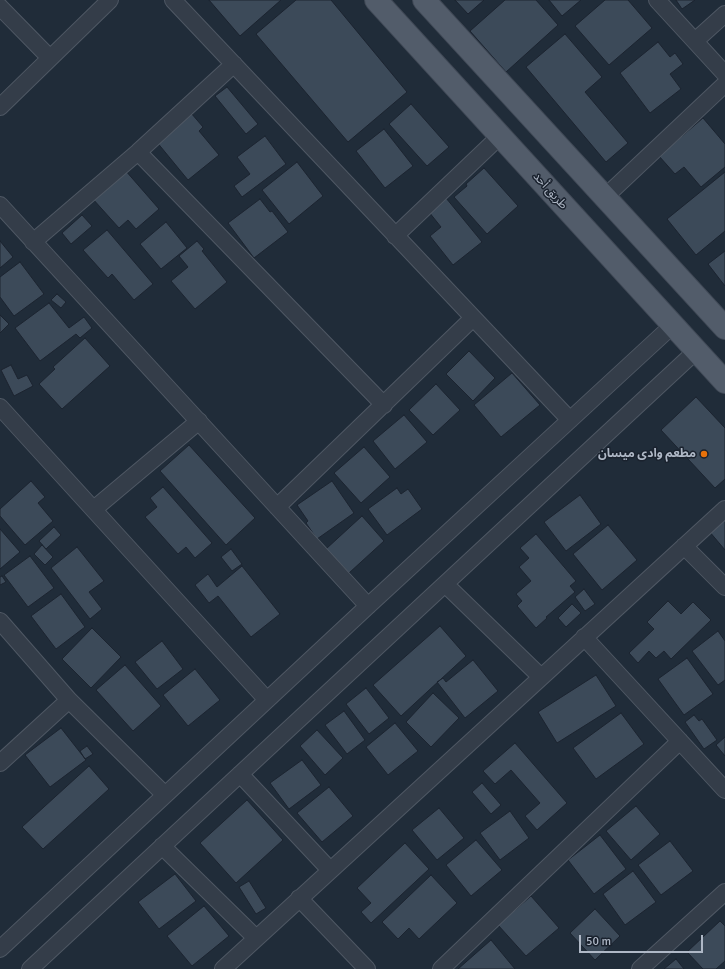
<!DOCTYPE html>
<meta charset="utf-8">
<style>
body{margin:0}
#map{position:relative;width:725px;height:969px;overflow:hidden;background:#202c39;font-family:Signika,sans-serif}
canvas{display:block}
.scale{position:absolute;left:579px;top:935px;width:124px;height:18px;box-sizing:border-box;border:2px solid #afb8c6;border-top:0;padding-left:5px;font-size:12px;line-height:14px;white-space:nowrap;color:#afb8c6;-webkit-text-stroke:3px #1a222e;paint-order:stroke}
</style>
<div id="map">
<canvas width="725" height="969"></canvas>
<div class="scale">50 m</div>
</div>
<script>
const c = document.querySelector('canvas').getContext('2d');
c.lineJoin = 'round';
function fillPath(path, color) {
  c.fillStyle = color;
  c.fill(path, 'evenodd');
}
function shape(rows) {
  const path = new Path2D();
  for (const r of rows) {
    path.moveTo(r[0], r[1]);
    for (let i = 2; i < r.length; i += 2) path.lineTo(r[i], r[i + 1]);
  }
  return path;
}
function strokePath(path, color, width, dash) {
  c.strokeStyle = color;
  c.lineWidth = width;
  c.lineCap = dash ? 'butt' : 'round';
  c.setLineDash(dash || []);
  c.stroke(path);
}
function drawText(font, color, halo, rows, align = 'center') {
  c.font = font + ' Signika,"Noto Sans Arabic",sans-serif';
  c.lineWidth = 3;
  c.setLineDash([]);
  c.textBaseline = 'middle';
  c.strokeStyle = halo;
  c.fillStyle = color;
  for (const [text, x, y, turn = 0] of rows) {
    c.save();
    c.translate(x, y);
    c.rotate((+turn || 0) * Math.PI / 180);
    c.textAlign = isNaN(turn) ? turn : align;
    if (halo) c.strokeText(text, 0, 0);
    c.fillText(text, 0, 0);
    c.restore();
  }
}
const building = shape([
 [209,0,281,0,240,36,209,0],
 [296,0,331,0,407,92,348,142,256,34,296,0],
 [455,0,484,0,468,14,455,0],
 [505,0,536,0,558,25,506,72,470,31,505,0],
 [549,0,581,0,562,16,549,0],
 [605,0,628,0,652,28,609,65,575,26,605,0],
 [676,0,695,0,682,9,676,0],
 [565,34,602,77,585,92,628,143,606,162,526,67,565,34],
 [658,42,670,57,675,53,683,64,670,74,681,89,650,113,620,73,658,42],
 [227,87,258,124,246,134,215,96,227,87],
 [411,104,449,147,427,166,389,124,411,104],
 [191,113,203,127,199,131,219,155,188,180,156,141,191,113],
 [703,118,725,144,725,167,701,187,684,167,675,174,659,156,703,118],
 [384,129,413,166,385,188,356,151,384,129],
 [265,136,286,164,242,197,234,186,250,174,237,157,265,136],
 [297,162,323,196,289,224,262,190,297,162],
 [484,168,518,206,487,234,454,197,467,186,466,184,484,168],
 [125,170,159,209,136,229,128,220,119,228,92,198,125,170],
 [725,172,725,231,696,255,667,219,725,172],
 [446,198,482,242,453,265,430,236,441,227,429,212,446,198],
 [260,199,270,212,272,211,288,232,254,258,228,223,260,199],
 [82,215,92,226,71,244,62,233,82,215],
 [166,222,187,248,161,269,140,244,166,222],
 [107,230,153,284,134,300,112,274,108,278,83,250,107,230],
 [0,241,13,257,0,268,0,241],
 [197,241,204,249,202,251,227,282,195,309,171,281,188,267,179,256,197,241],
 [725,251,725,286,708,264,725,251],
 [20,262,44,294,14,316,0,297,0,277,20,262],
 [57,294,66,302,61,308,51,300,57,294],
 [49,303,69,328,84,317,92,328,80,338,76,334,40,361,15,328,49,303],
 [0,315,9,324,0,333,0,315],
 [85,338,110,366,62,409,39,384,55,369,53,367,85,338],
 [469,351,495,378,473,401,446,374,469,351],
 [11,365,18,379,27,375,33,386,14,396,1,370,11,365],
 [512,373,540,405,501,437,474,405,512,373],
 [436,384,460,410,433,435,409,410,436,384],
 [696,397,725,428,725,479,715,488,661,430,696,397],
 [404,415,427,442,395,469,373,441,404,415],
 [189,445,255,518,226,545,160,471,189,445],
 [364,447,390,477,361,503,334,473,364,447],
 [31,481,45,497,38,503,53,521,25,545,0,516,0,509,31,481],
 [332,481,354,513,317,539,306,523,308,521,297,505,332,481],
 [163,487,212,543,195,558,186,547,178,554,145,517,157,507,150,498,163,487],
 [397,488,401,494,408,489,422,509,387,535,368,509,397,488],
 [580,495,601,524,566,551,544,522,580,495],
 [362,516,384,541,349,573,326,549,362,516],
 [725,518,725,550,709,531,725,518],
 [608,525,637,560,602,590,573,554,608,525],
 [54,527,61,535,46,549,39,541,54,527],
 [0,529,20,552,0,569,0,529],
 [536,534,576,581,570,586,575,592,546,617,547,618,536,628,517,606,522,601,516,594,531,581,519,567,529,558,520,548,536,534],
 [42,545,53,557,45,565,34,554,42,545],
 [77,547,104,581,89,592,102,609,90,619,51,568,77,547],
 [231,549,242,564,232,571,221,557,231,549],
 [30,556,54,588,28,607,4,575,30,556],
 [242,566,280,614,251,637,218,596,209,603,195,585,208,574,217,587,242,566],
 [2,576,6,582,0,585,0,577,2,576],
 [584,589,595,604,585,611,575,597,584,589],
 [61,594,85,627,56,649,31,616,61,594],
 [668,601,681,614,693,602,711,620,671,659,664,651,656,658,649,651,638,663,629,653,654,629,647,622,668,601],
 [572,604,581,613,566,627,558,618,572,604],
 [440,626,466,656,401,716,373,685,440,626],
 [92,628,121,657,91,688,62,659,92,628],
 [718,631,725,641,725,680,718,685,692,651,718,631],
 [162,641,183,669,157,689,135,662,162,641],
 [687,658,713,694,684,715,658,679,687,658],
 [473,660,498,691,465,718,437,682,443,678,446,682,473,660],
 [125,665,161,706,133,731,96,690,125,665],
 [195,669,220,700,188,726,163,695,195,669],
 [596,675,616,706,557,743,538,712,596,675],
 [366,688,389,718,369,734,346,704,366,688],
 [433,693,459,718,431,747,406,722,433,693],
 [344,711,365,740,347,754,325,725,344,711],
 [621,713,644,744,596,779,573,748,621,713],
 [694,715,699,721,702,719,717,740,704,749,685,722,694,715],
 [395,723,418,751,388,775,366,747,395,723],
 [61,728,86,760,50,787,25,755,61,728],
 [317,730,343,758,325,775,300,746,317,730],
 [725,737,725,756,716,745,725,737],
 [515,743,567,803,537,830,525,816,540,803,511,770,495,784,483,771,515,743],
 [87,746,93,754,85,759,80,751,87,746],
 [302,760,321,785,289,809,270,783,302,760],
 [89,766,109,789,43,849,22,827,89,766],
 [482,783,501,805,491,814,472,792,482,783],
 [329,787,353,816,322,842,297,813,329,787],
 [247,800,283,840,236,883,200,843,247,800],
 [636,806,660,834,631,860,606,831,636,806],
 [439,808,464,838,437,860,412,830,439,808],
 [510,811,529,838,500,860,480,833,510,811],
 [600,835,626,869,594,894,568,860,600,835],
 [476,840,502,870,471,896,446,865,476,840],
 [670,841,693,871,661,895,638,865,670,841],
 [405,843,429,869,371,923,361,912,371,903,357,888,405,843],
 [633,871,656,902,625,925,603,894,633,871],
 [175,874,196,901,159,929,138,902,175,874],
 [431,875,457,903,419,939,409,928,398,939,382,922,431,875],
 [249,881,266,908,256,914,239,887,249,881],
 [531,896,559,928,526,956,498,925,531,896],
 [204,906,229,936,192,966,167,936,204,906],
 [595,909,620,936,595,960,570,933,595,909],
 [720,921,725,926,725,961,716,969,703,969,687,952,720,921],
 [491,940,515,969,458,969,491,940],
 [676,959,684,969,664,969,676,959]
]);
fillPath(building, '#3c4a59');
strokePath(building, '#1c2430', 1);
const minor = shape([
 [173,0,570,420],
 [657,0,725,74],
 [0,7,50,58],
 [695,41,725,14],
 [0,107,110,0],
 [138,152,384,405],
 [605,197,725,84],
 [0,205,368,606],
 [395,236,500,136],
 [33,242,138,152,234,64],
 [0,407,267,700],
 [277,507,473,318],
 [94,509,199,421],
 [684,546,725,587],
 [445,584,541,677],
 [0,621,69,700,165,795],
 [584,637,725,790],
 [0,763,69,700],
 [240,774,330,870],
 [162,846,256,938],
 [299,898,367,969],
 [0,949,368,606,673,325],
 [30,969,696,351],
 [223,969,725,509],
 [441,969,680,741],
 [640,969,725,892]
]);
const primary = shape([
 [376,0,725,382],
 [424,0,725,328]
]);
strokePath(minor, '#4f5864', 18);
strokePath(primary, '#404956', 24);
strokePath(minor, '#343d49', 16);
strokePath(primary, '#525c6a', 22);
for (const [x, y, r, color] of [
 [704,454,4,"#e8710a"]
]) {
  const dot = new Path2D();
  dot.arc(x, y, r, 0, 2 * Math.PI);
  c.fillStyle = color;
  c.fill(dot);
  strokePath(dot, '#1a222e', 1.5);
}
drawText('12px', '#afb8c6', '#1a222e', [
 ["طريق أحد",550,191,48]
]);
drawText('bold 12px', '#afb8c6', '#1a222e', [
 ["مطعم وادى ميسان",696,454]
], 'right');
</script>
